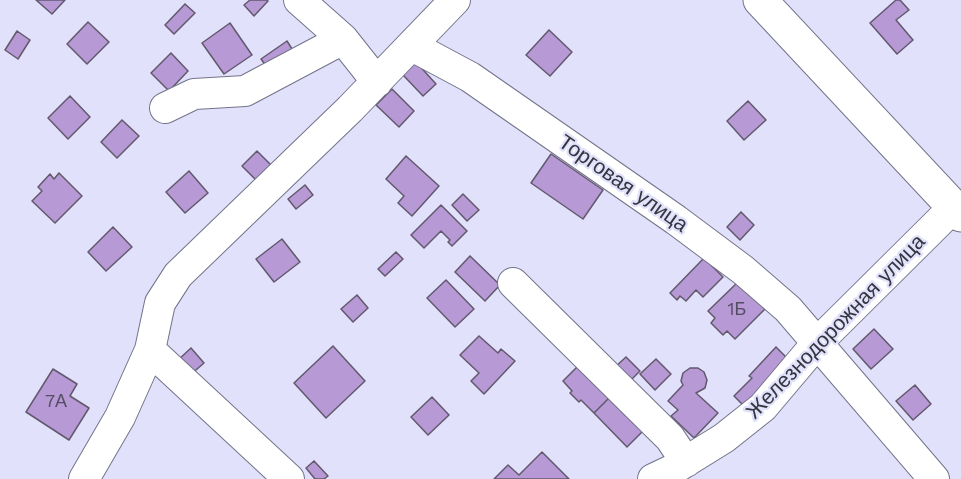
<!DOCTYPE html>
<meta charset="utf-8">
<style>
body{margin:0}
canvas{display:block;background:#e1e1fb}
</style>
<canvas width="961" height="479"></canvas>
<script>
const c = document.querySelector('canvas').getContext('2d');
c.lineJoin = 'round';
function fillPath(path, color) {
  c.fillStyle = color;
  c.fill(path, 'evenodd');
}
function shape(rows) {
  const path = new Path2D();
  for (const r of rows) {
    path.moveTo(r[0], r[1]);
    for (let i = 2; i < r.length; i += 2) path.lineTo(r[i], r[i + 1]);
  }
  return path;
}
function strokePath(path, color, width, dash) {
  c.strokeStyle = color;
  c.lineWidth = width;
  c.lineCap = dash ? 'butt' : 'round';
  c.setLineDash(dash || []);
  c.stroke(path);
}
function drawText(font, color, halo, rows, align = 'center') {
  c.font = font + ' "Work Sans",sans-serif';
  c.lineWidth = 4.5;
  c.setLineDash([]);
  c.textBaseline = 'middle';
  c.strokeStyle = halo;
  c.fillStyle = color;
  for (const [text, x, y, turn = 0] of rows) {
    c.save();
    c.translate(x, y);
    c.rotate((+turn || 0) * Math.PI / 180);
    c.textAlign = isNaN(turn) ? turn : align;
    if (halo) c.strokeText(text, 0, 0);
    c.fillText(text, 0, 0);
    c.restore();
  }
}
const building = shape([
 [36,0,65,0,52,14,36,0],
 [250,0,267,0,268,1,254,16,244,5,250,0],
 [896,0,900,0,909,10,896,20,913,40,897,54,870,23,896,0],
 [185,4,195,13,174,34,165,25,185,4],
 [88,22,109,42,87,64,67,44,88,22],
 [230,23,252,55,224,74,202,43,230,23],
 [549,30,572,52,550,76,526,55,549,30],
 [17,31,30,40,18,59,5,50,17,31],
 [287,41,294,52,269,70,261,59,287,41],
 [171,53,188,71,169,91,151,73,171,53],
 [416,62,436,84,423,96,403,75,416,62],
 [392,89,414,111,399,127,376,105,392,89],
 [70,96,90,117,68,139,48,118,70,96],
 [748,101,766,120,744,140,727,121,748,101],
 [122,120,139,136,117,158,101,142,122,120],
 [257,151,272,166,257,181,242,166,257,151],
 [551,154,603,190,583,219,531,183,551,154],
 [406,156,439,186,412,216,398,203,404,196,386,179,406,156],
 [189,171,208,193,185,213,166,192,189,171],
 [59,173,82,196,55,223,32,201,42,191,38,187,50,174,54,179,59,173],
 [305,185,313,195,296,209,288,199,305,185],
 [463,194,479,210,467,221,452,205,463,194],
 [441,205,467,231,452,246,448,242,450,240,441,231,424,248,411,235,441,205],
 [741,212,754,225,740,240,727,227,741,212],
 [113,227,132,247,106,271,88,252,113,227],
 [282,239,300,262,274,282,256,259,282,239],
 [396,252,403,259,385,276,378,269,396,252],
 [470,256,500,285,485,301,455,272,470,256],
 [704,258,723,277,703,297,696,290,686,301,680,296,677,300,670,293,704,258],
 [446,280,474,309,455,327,427,298,446,280],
 [738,282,765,309,735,339,727,331,723,335,711,323,715,318,708,311,738,282],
 [357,295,368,308,353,322,341,309,357,295],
 [874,329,893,349,871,369,853,349,874,329],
 [479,336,498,353,501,349,515,361,484,394,471,381,479,373,460,355,479,336],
 [333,346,365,381,326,418,294,383,333,346],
 [776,347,788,359,744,406,734,396,752,378,749,376,776,347],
 [191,348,204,363,189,376,177,361,191,348],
 [626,357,640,371,627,384,613,369,626,357],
 [656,359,671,374,655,390,640,374,656,359],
 [581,363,612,395,594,413,581,400,579,402,570,393,572,391,563,381,581,363],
 [690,368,698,368,704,372,707,380,705,388,696,393,718,413,694,438,671,416,678,410,668,401,683,385,681,381,683,373,690,368],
 [53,369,77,384,70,396,89,408,69,440,26,412,53,369],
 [915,385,931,404,913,420,896,401,915,385],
 [612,395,645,429,627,447,594,413,612,395],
 [432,397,449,415,428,435,411,417,432,397],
 [542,452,569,479,494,479,508,465,519,475,542,452],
 [314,461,328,476,324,479,315,479,306,468,314,461]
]);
fillPath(building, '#b699d5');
strokePath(building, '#62596d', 1.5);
const minor = shape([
 [299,0,343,39,377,82],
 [412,46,470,77,676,220,743,270,788,309,934,479],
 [165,108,194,94,245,91,343,39],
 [513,283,670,438,686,462],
 [150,350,289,479],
 [84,479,120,417,150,350,160,303,178,275,350,109,455,0],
 [653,479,674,469,724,438,763,407,817,343,954,207]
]);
const major = shape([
 [760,0,961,215]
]);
strokePath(minor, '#73748a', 32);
strokePath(major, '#73748a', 35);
strokePath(minor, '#fff', 30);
strokePath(major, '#fff', 33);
drawText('18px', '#544e64', null, [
 ["1Б",737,310],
 ["7А",56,402]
]);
drawText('21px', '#34353e', '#e1e1fb', [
 ["Торговая улица",623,184,35],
 ["Железнодорожная улица",836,327,-46]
]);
</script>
